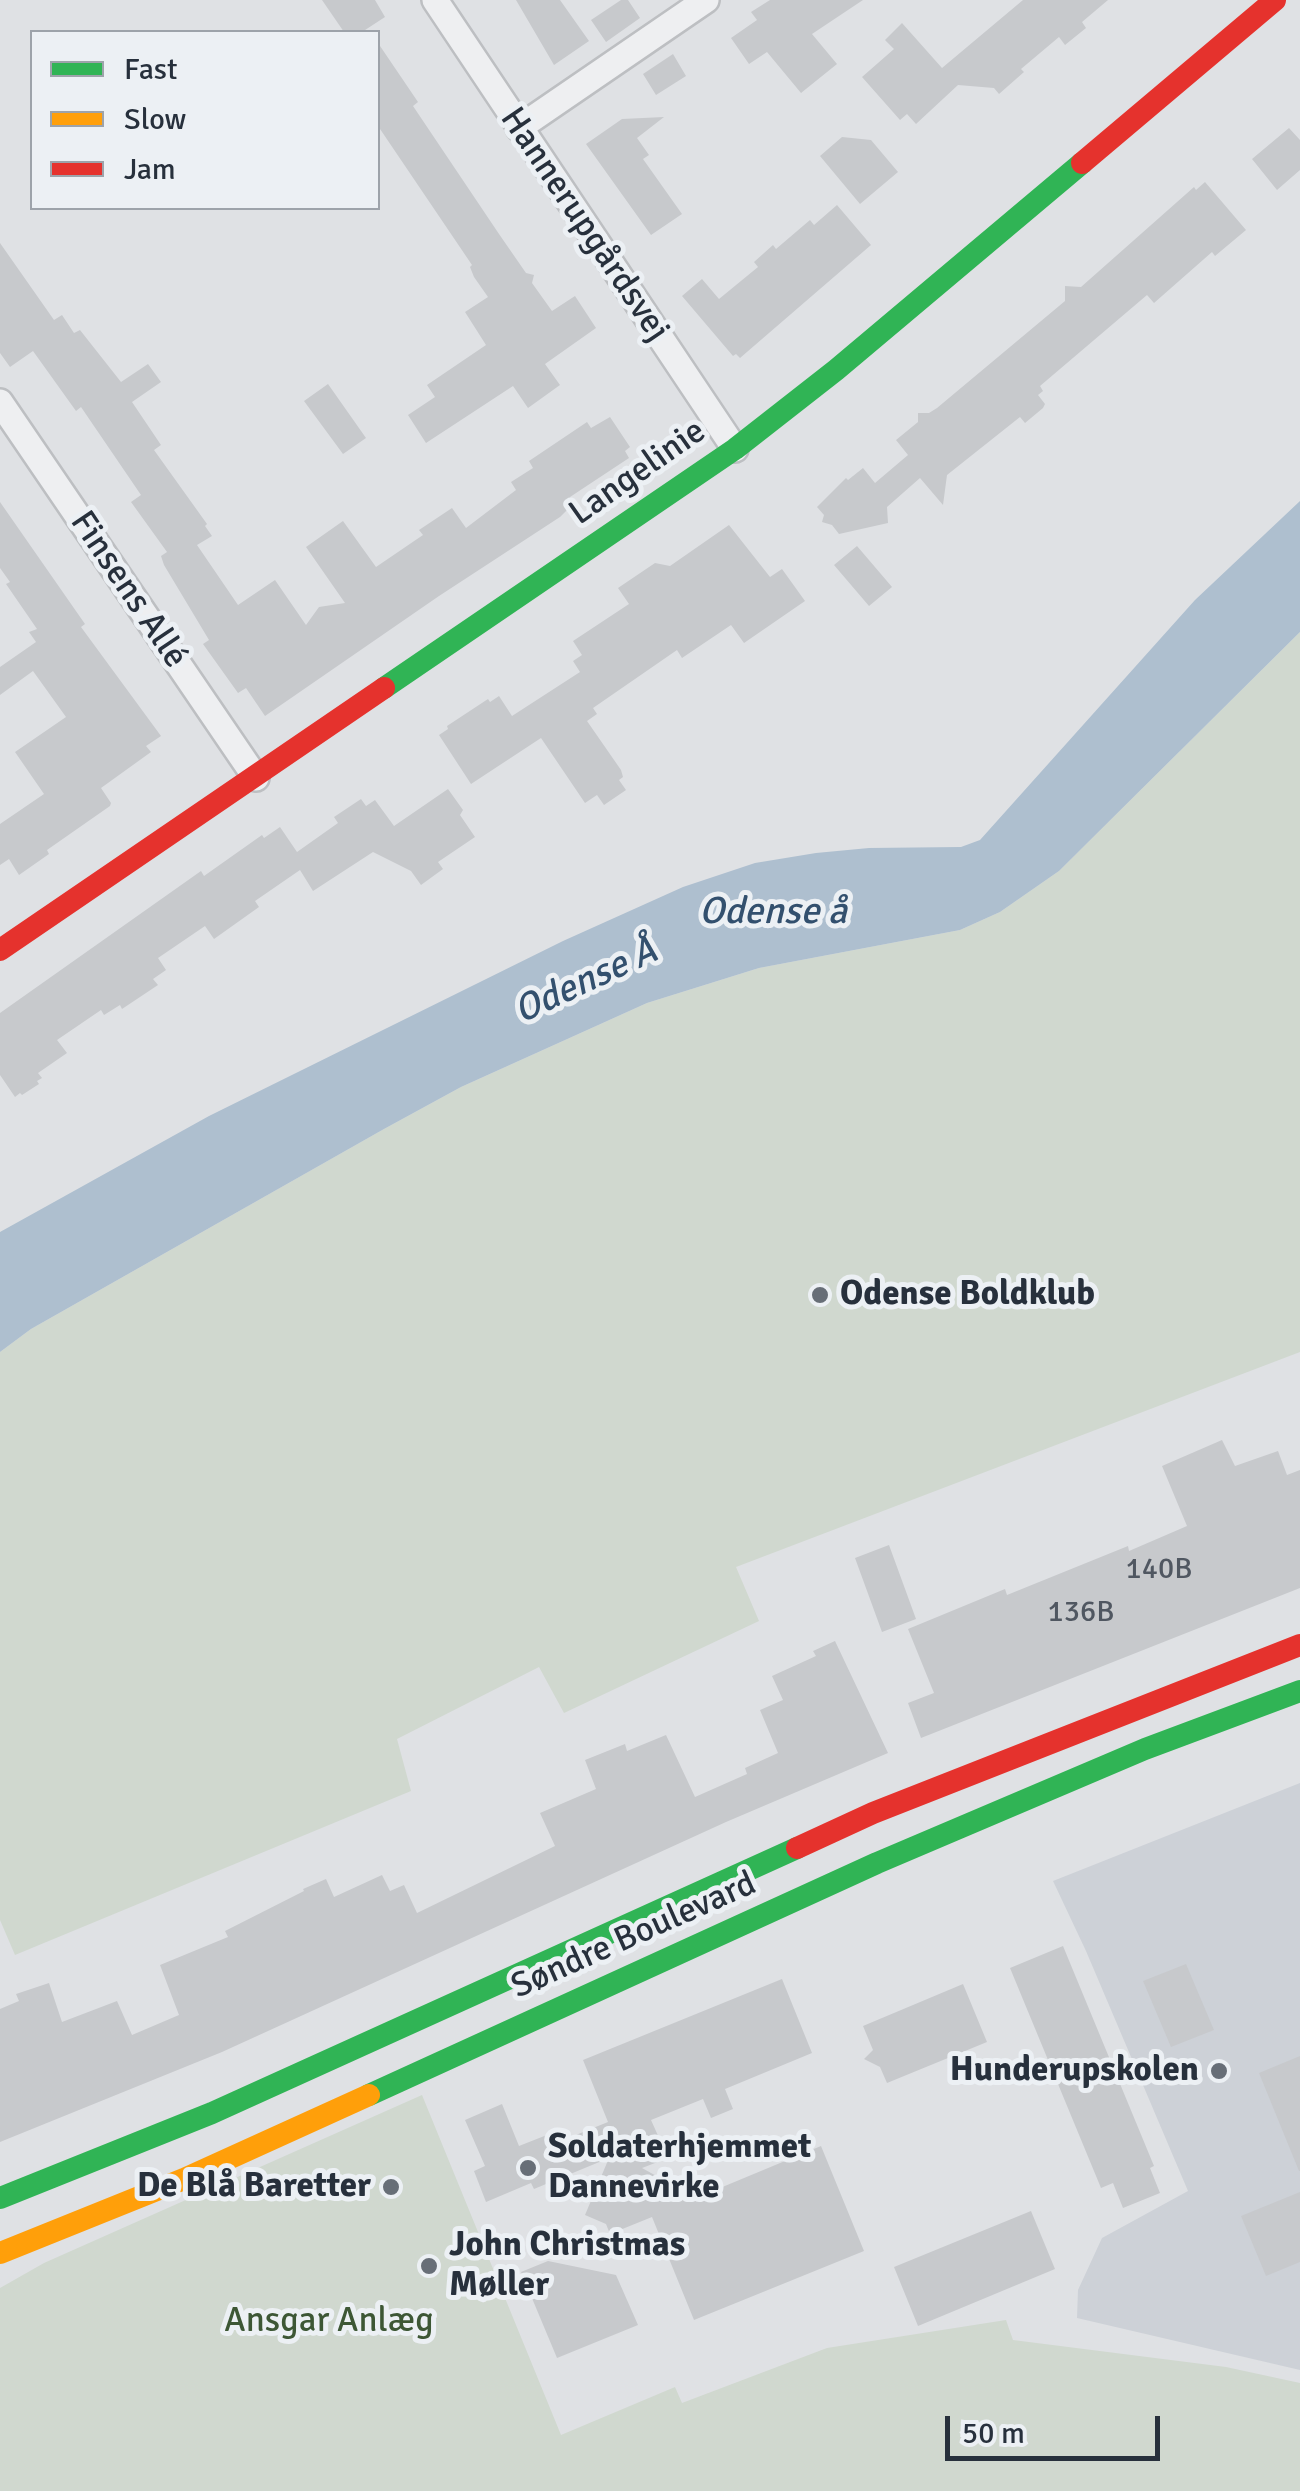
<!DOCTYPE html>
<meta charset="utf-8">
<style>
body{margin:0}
#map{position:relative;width:1300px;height:2491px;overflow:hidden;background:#dfe1e4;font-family:Signika,sans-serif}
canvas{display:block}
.legend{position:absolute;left:30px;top:30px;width:350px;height:180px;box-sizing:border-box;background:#ecf0f4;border:2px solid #9da3aa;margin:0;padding:12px 18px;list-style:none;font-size:30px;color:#27303c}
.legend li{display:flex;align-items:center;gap:20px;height:50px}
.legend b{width:50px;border:2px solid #9da3aa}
.scale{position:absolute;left:945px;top:2416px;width:215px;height:45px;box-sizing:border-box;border:5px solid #27303c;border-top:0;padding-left:12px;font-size:30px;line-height:35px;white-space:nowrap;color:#27303c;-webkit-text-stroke:8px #ecf0f4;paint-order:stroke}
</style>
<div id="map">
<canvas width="1300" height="2491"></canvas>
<ul class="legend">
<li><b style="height:12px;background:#30b455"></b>Fast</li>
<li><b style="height:12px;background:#ff9f0a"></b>Slow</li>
<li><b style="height:12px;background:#e5322d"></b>Jam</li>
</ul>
<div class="scale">50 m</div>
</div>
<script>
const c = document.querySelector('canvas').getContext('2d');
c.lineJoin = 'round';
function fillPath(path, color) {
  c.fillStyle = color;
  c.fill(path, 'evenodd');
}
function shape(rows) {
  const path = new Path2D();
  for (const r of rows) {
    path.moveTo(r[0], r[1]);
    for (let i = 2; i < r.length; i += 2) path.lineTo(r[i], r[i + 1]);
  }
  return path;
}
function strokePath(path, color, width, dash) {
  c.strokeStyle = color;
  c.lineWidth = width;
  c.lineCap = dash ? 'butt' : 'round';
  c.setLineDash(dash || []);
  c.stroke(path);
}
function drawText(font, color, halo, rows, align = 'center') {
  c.font = font + ' Signika,sans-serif';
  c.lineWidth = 10;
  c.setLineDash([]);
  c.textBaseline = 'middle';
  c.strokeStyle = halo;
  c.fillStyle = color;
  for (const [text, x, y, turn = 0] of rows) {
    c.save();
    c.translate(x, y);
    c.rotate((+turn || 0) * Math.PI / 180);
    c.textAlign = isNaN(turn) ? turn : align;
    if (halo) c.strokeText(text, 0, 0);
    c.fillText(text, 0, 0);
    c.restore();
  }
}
fillPath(shape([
 [1300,1783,1300,2370,1077,2318,1078,2290,1102,2238,1188,2191,1086,1951,1053,1881]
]), '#cdd1d7');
fillPath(shape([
 [1300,632,1300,1352,736,1567,759,1621,564,1713,539,1667,397,1739,411,1791,15,1955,0,1920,0,1352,31,1329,384,1129,461,1087,647,1003,759,968,960,930,1000,912,1059,871],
 [422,2095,561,2435,675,2387,682,2403,827,2348,1006,2320,1013,2340,1226,2367,1300,2383,1300,2491,0,2491,0,2288,44,2263]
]), '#d0d8cf');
fillPath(shape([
 [1300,501,1300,632,1059,871,1000,912,960,930,759,968,647,1003,461,1087,384,1129,31,1329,0,1352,0,1232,209,1116,563,941,683,887,755,863,816,853,869,848,961,847,980,840,1195,600]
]), '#aebfcf');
fillPath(shape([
 [322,0,375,0,385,17,362,32,344,32],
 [516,0,560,0,589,41,554,65],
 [621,0,628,0,640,18,606,42,591,20],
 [770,0,863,0,812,34,837,64,801,93,767,52,749,64,731,38,757,20,751,12],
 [1023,0,1108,0,1082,22,1086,28,1065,45,1059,37,1021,69,1024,72,999,94,994,88,958,85,916,124,907,114,900,120,862,77,894,49,885,40,902,23,942,68],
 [378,43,418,102,413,106,499,234,526,273,534,275,532,283,552,311,575,296,596,328,545,364,560,385,528,408,513,386,426,443,408,415,435,397,427,385,486,345,465,312,488,297,474,277,470,267,472,265,378,126],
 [673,54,686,76,656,95,643,74],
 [664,117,637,138,649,155,643,159,682,214,651,235,586,144,622,119],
 [1289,128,1300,140,1300,170,1277,190,1252,159],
 [842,137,871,140,898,172,860,204,820,156],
 [1205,182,1246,230,1215,256,1212,252,1154,303,1147,295,1040,386,1043,391,1038,395,1045,404,1043,408,1025,423,1020,417,947,475,943,505,920,478,887,507,888,523,839,534,832,525,822,522,824,515,817,507,846,478,848,480,863,468,875,483,908,455,896,440,918,422,918,413,929,413,937,408,1065,301,1065,286,1081,287,1194,187,1196,190],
 [837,205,871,245,740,358,736,354,733,356,682,296,702,279,719,299,758,267,754,262,773,245,776,249,810,220,814,225],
 [0,243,54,320,62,315,74,333,80,330,121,382,148,364,161,382,132,402,161,445,154,450,207,524,205,526,212,536,197,545,238,605,275,580,306,625,319,607,345,603,306,547,343,521,376,567,423,535,419,530,452,508,466,528,516,490,511,482,533,468,529,461,587,422,591,428,610,417,630,447,625,451,629,458,570,497,574,503,560,517,439,596,265,716,246,688,238,693,203,644,209,640,164,565,161,556,167,552,131,502,141,495,81,407,76,411,33,351,10,367,0,353],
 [328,384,366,438,343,454,304,401],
 [0,502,85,624,81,627,161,736,146,746,151,752,101,788,111,803,110,806,47,850,49,854,19,875,9,859,0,865,0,824,44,794,15,752,66,717,33,671,0,695,0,667,36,642,29,632,37,629,6,584,10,582,0,568],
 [729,525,770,577,782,569,805,601,744,643,731,625,682,658,677,650,593,708,597,714,587,721,621,770,623,777,619,780,626,790,604,805,597,795,585,803,541,738,471,784,439,735,448,729,447,726,488,699,490,702,499,696,512,716,580,672,573,661,582,655,573,641,629,604,618,588,655,563,670,566],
 [857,546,892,587,869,606,834,565],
 [448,789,463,810,460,815,475,837,438,862,443,869,421,885,411,871,373,852,313,891,300,870,255,901,259,907,214,939,205,926,158,958,166,970,153,979,158,985,122,1009,120,1005,104,1015,101,1010,57,1040,67,1053,38,1073,42,1078,37,1081,39,1084,22,1095,20,1093,15,1097,0,1075,0,1013,201,871,204,876,262,835,264,838,280,827,297,852,338,823,334,817,361,799,366,806,375,800,394,826],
 [1222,1440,1235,1466,1278,1451,1287,1475,1300,1470,1300,1588,921,1738,908,1703,934,1693,908,1629,1005,1589,1007,1595,1128,1546,1129,1551,1187,1526,1162,1466],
 [889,1545,916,1619,882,1632,855,1558],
 [835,1641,888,1753,726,1822,222,2052,0,2142,0,2009,19,2001,16,1994,49,1983,62,2022,117,2001,132,2035,179,2015,160,1965,228,1937,225,1931,304,1891,303,1889,326,1879,334,1897,382,1875,390,1891,404,1885,417,1913,555,1846,540,1813,596,1789,585,1760,625,1744,627,1751,666,1735,695,1797,747,1774,745,1768,778,1753,760,1710,783,1700,772,1676,816,1656,813,1651],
 [1063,1946,1154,2166,1150,2168,1160,2193,1123,2208,1113,2183,1101,2188,1010,1968],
 [1186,1964,1214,2030,1171,2047,1143,1981],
 [782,1979,812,2053,725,2089,733,2109,711,2118,703,2099,651,2120,668,2158,642,2168,696,2198,821,2146,864,2251,694,2320,652,2217,610,2234,606,2224,585,2215,609,2158,534,2189,531,2183,486,2202,474,2171,485,2166,465,2120,502,2104,519,2146,557,2131,561,2141,608,2122,583,2060],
 [963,1984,987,2042,887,2083,880,2067,864,2059,873,2050,863,2026],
 [1300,2056,1300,2171,1299,2171,1259,2073],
 [1300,2192,1300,2262,1266,2276,1241,2216],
 [1031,2211,1055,2269,918,2326,894,2267],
 [548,2261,616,2275,638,2325,557,2358,521,2272]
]), '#c7c9cc');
const street = shape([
 [435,0,735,449],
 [519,128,706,0],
 [0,402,256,778]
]);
strokePath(street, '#bdbfc2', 30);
strokePath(street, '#eeeff1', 25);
strokePath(shape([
 [384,688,735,449,836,370,1082,163],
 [369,2095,877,1863,1145,1749,1300,1691],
 [0,2198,212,2113,797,1848]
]), '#30b455', 22);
strokePath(shape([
 [0,2253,184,2179,369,2095]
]), '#ff9f0a', 22);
strokePath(shape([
 [1082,163,1275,0],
 [0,950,384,688],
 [797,1848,873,1813,1300,1645]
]), '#e5322d', 22);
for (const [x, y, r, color] of [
 [820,1295,10,"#676e77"],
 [1219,2071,10,"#676e77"],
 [528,2168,10,"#676e77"],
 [391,2187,10,"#676e77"],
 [429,2266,10,"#676e77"]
]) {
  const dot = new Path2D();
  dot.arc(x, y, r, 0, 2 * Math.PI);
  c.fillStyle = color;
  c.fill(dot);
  strokePath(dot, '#ecf0f4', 4);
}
drawText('30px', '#505761', null, [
 ["140B",1159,1570],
 ["136B",1081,1613]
]);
drawText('35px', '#27303c', '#ecf0f4', [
 ["Hannerupgårdsvej",584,225,56],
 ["Langelinie",638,473,-35],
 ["Finsens Allé",128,590,56],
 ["Søndre Boulevard",634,1936,-24]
]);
drawText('bold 35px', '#27303c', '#ecf0f4', [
 ["Odense Boldklub",840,1295],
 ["Hunderupskolen",1199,2071,"right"],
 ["Soldaterhjemmet",548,2148],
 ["Dannevirke",548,2188],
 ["De Blå Baretter",371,2187,"right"],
 ["John Christmas",449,2246],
 ["Møller",449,2286]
], 'left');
drawText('35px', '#3d5735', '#ecf0f4', [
 ["Ansgar Anlæg",329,2322]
]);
drawText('italic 38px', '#33506e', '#ecf0f4', [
 ["Odense å",773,913],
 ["Odense Å",586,982,-25]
]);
</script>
